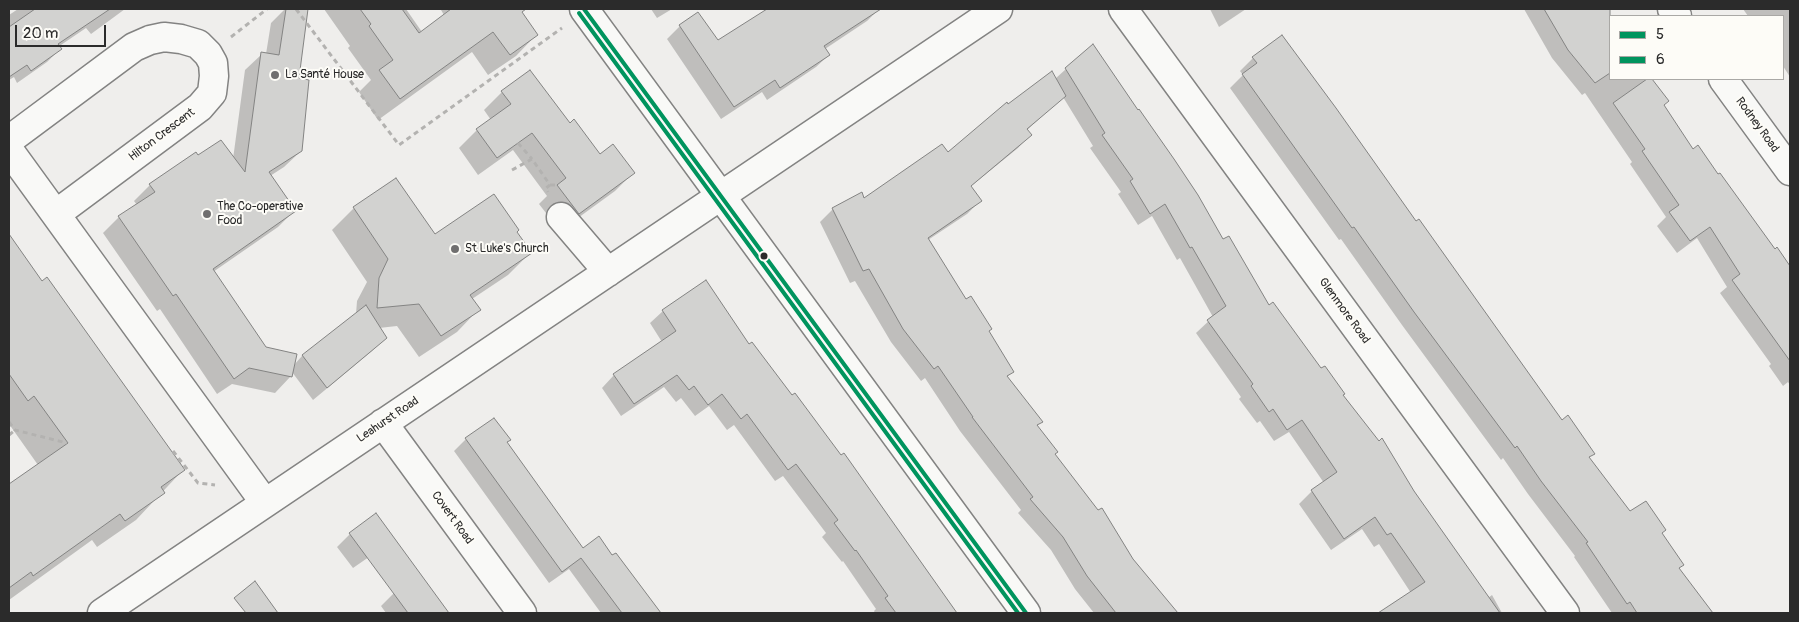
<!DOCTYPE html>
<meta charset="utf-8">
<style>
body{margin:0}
#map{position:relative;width:1799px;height:622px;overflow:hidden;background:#efeeec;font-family:Pangolin,sans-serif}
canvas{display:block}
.frame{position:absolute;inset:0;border:10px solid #2b2b2b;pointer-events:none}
.legend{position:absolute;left:1609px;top:15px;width:175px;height:65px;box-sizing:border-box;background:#fdfcf7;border:1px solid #a9a8a5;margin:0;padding:6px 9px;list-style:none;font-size:15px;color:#2b2b2b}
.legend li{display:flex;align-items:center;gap:10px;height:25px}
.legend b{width:25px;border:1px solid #a9a8a5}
.scale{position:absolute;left:15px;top:25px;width:91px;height:22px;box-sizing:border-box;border:2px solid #2b2b2b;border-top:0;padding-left:6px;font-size:15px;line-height:18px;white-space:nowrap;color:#2b2b2b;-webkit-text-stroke:4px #fdfcf7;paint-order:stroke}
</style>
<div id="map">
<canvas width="1799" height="622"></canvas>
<div class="frame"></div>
<ul class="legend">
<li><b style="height:6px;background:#00945e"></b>5</li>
<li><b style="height:6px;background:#00945e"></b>6</li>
</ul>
<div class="scale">20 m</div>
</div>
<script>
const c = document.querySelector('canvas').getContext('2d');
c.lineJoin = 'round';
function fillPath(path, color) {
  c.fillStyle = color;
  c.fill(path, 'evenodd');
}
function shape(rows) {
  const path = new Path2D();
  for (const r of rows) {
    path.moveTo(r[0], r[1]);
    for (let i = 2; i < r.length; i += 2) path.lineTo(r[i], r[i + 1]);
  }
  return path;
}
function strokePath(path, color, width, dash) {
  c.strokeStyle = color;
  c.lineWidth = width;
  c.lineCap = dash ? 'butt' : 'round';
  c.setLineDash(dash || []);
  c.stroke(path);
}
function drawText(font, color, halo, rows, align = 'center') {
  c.font = font + ' Pangolin,sans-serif';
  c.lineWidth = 4;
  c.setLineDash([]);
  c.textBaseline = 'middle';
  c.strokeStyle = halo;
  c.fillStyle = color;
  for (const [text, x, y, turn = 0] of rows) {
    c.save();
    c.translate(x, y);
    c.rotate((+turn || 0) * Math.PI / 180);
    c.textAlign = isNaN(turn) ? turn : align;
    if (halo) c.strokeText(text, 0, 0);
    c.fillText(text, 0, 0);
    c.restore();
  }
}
fillPath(shape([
 [18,9,125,9,91,34,86,28,58,47,60,49,47,62,17,83,14,77,9,80,9,15],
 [285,9,307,10,297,79,301,151,284,167,270,176,294,211,278,227,213,272,265,348,294,365,302,356,356,314,357,301,367,282,332,230,354,208,396,179,434,236,515,232,530,253,508,275,472,299,479,309,457,332,419,357,397,326,379,328,385,338,372,351,313,400,292,372,291,376,275,393,232,384,217,394,160,309,157,311,103,233,119,217,137,205,134,201,150,185,198,157,233,159,245,70,262,54,266,54,271,23],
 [324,9,406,9,422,32,444,15,441,10,442,9,518,9,537,34,516,56,488,75,472,52,378,120,359,92,371,80,348,48,350,46],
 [651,9,672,9,657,18],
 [769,9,879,9,867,21,825,49,829,55,816,67,767,100,762,92,721,119,667,39,680,26,718,42],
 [1210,9,1246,9,1219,27],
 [1524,9,1598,9,1608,23,1610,21,1610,79,1650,79,1667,101,1663,106,1693,150,1717,176,1775,250,1777,249,1790,268,1790,385,1788,382,1783,386,1769,366,1771,364,1720,293,1727,287,1697,238,1677,253,1657,226,1666,217,1630,164,1632,162,1585,93,1582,95,1552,58],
 [1743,9,1790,9,1790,77,1783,66,1783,16,1748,16],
 [1253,58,1416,222,1562,422,1593,453,1588,458,1630,513,1661,534,1678,569,1711,613,1612,613,1574,557,1575,556,1528,494,1503,458,1501,460,1402,325,1341,239,1339,240,1230,88,1243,75,1240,71],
 [1066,69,1222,240,1268,307,1342,396,1413,492,1488,598,1492,595,1502,613,1385,613,1393,605,1411,593,1379,544,1374,547,1362,529,1331,550,1299,504,1312,491,1324,483,1289,432,1274,441,1260,421,1257,423,1239,399,1241,397,1196,333,1213,317,1180,258,1177,260,1152,216,1138,225,1118,194,1121,192,1090,148,1093,146,1063,97,1027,130,1030,135,1018,148,970,187,980,201,967,214,928,240,1012,372,1006,378,1041,422,1036,427,1053,454,1132,559,1177,613,1094,613,1075,589,1051,550,1018,513,1021,510,960,431,925,378,921,381,891,342,855,281,850,283,820,222,833,209,864,200,947,154,1008,106,1055,79],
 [502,92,569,125,599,155,633,173,615,191,560,231,539,204,547,196,513,150,478,175,459,148,477,130,491,120,484,110],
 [9,236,42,283,183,470,136,520,97,547,92,540,9,600,9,486,38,465,9,424],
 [706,282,749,346,841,457,844,455,955,613,875,613,874,611,876,609,843,561,842,562,822,537,826,533,783,476,775,481,734,425,727,430,709,406,695,416,681,398,676,402,664,387,621,416,602,388,614,375,662,342,650,323,663,311],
 [466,439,506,443,583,550,612,557,616,554,659,613,601,613,569,569,549,583,454,451],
 [375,515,379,550,353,568,337,547,350,534],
 [419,575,447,613,386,613,381,606,394,593]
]), '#0003');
const building = shape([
 [35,9,110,9,58,44,62,49,31,71,27,65,9,77,9,27,35,9],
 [286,9,308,9,299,78,309,80,302,151,269,172,296,211,213,269,266,347,297,354,292,377,249,368,234,379,176,294,173,296,118,216,155,192,149,184,196,152,198,155,221,140,245,172,261,52,279,55,286,9],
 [360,9,402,9,419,33,451,9,526,9,522,12,538,35,510,55,493,32,400,99,379,70,393,60,369,26,371,24,360,9],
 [767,9,881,9,824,46,830,55,780,88,775,80,734,107,679,25,698,12,718,40,767,9],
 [1544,9,1610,9,1610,73,1595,83,1568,50,1544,9],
 [1282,35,1336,108,1416,221,1419,219,1562,420,1568,415,1595,454,1589,457,1630,511,1646,501,1666,530,1662,533,1684,565,1679,568,1713,613,1637,613,1630,602,1627,604,1586,543,1588,542,1541,481,1517,446,1515,448,1414,312,1354,227,1352,228,1242,74,1257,63,1252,57,1282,35],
 [1093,44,1138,110,1139,109,1174,159,1198,195,1223,239,1229,236,1269,305,1273,302,1321,368,1325,366,1345,394,1343,395,1379,441,1382,438,1414,491,1500,613,1378,613,1425,582,1391,533,1387,535,1375,517,1344,539,1311,490,1337,472,1302,420,1287,430,1273,409,1269,412,1251,386,1253,384,1207,320,1226,306,1192,247,1190,248,1165,204,1150,214,1130,181,1133,179,1102,135,1105,133,1065,68,1093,44],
 [530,70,570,123,574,119,600,154,613,144,635,173,579,214,557,185,566,178,532,133,497,158,476,129,511,104,501,91,530,70],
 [1052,71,1066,96,1027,129,1032,135,971,186,982,201,928,238,966,299,971,296,992,329,989,331,1014,372,1007,376,1043,422,1037,425,1058,452,1055,454,1098,510,1102,508,1133,559,1178,613,1116,613,1087,576,1063,537,1030,499,1033,497,972,417,973,417,938,366,934,369,903,329,869,269,863,271,832,208,862,192,864,198,942,144,948,152,1007,102,1008,104,1052,71],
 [1647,79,1652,79,1669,101,1664,105,1693,149,1698,145,1718,174,1720,173,1775,249,1777,247,1790,266,1790,361,1732,280,1740,274,1710,227,1690,241,1669,212,1679,205,1642,151,1645,149,1613,103,1647,79],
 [396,178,435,234,494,194,519,230,517,232,532,253,470,295,481,310,441,336,419,304,377,308,379,278,388,259,353,207,396,178],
 [9,234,42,281,47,277,185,470,161,487,165,493,125,521,120,514,33,576,31,572,9,588,9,484,68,443,34,396,28,401,9,374,9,234],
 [706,280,749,344,752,342,792,395,795,393,841,455,844,453,957,613,896,613,885,598,888,596,856,550,855,551,834,523,838,520,796,464,788,470,747,414,741,419,722,394,708,405,694,386,689,390,677,375,634,404,613,374,676,331,662,310,706,280],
 [366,305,387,338,327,388,302,355,366,305],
 [494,418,511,440,507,442,583,548,599,536,612,555,616,553,661,613,622,613,581,558,562,572,465,438,494,418],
 [376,513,449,613,408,613,349,533,376,513],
 [255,581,278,613,246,613,234,598,255,581]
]);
fillPath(building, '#d2d2d0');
strokePath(building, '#838382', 1);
const minor = shape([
 [584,9,1026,613],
 [1123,9,1565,613],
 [1672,9,1677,16],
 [1723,79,1790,171],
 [9,140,134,47,150,40,164,37,181,39,198,44,208,54,213,63,214,76,212,93,200,107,56,214],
 [9,150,265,503],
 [561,217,608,272],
 [383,423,522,613],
 [102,613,998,9]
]);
strokePath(minor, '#838382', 31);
strokePath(shape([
 [296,9,399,145,562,28],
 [231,37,267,9],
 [518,143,532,159],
 [512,170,532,159,550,185,546,188,548,192],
 [550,185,557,185],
 [9,422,15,430,67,443],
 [9,435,15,430],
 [173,451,198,483,215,485]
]), '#b3b2b0', 3, [5, 4]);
strokePath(minor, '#f9f9f7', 28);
strokePath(shape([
 [584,9,1026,613]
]), '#00945e', 4);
strokePath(shape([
 [579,13,1018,613]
]), '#00945e', 4);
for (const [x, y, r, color] of [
 [275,75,5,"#706f6f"],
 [207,214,5,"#706f6f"],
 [455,249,5,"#706f6f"],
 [764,256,4.5,"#2b2b2b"]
]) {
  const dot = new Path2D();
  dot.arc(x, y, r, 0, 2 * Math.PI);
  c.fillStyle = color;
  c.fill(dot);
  strokePath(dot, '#fdfcf7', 2);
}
drawText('12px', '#2b2b2b', '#fdfcf7', [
 ["La Santé House",285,75],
 ["The Co-operative",217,207],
 ["Food",217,221],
 ["St Luke's Church",465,249]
], 'left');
drawText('12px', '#2b2b2b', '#fdfcf7', [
 ["Rodney Road",1757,125,54],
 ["Hilton Crescent",162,135,-37],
 ["Glenmore Road",1344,311,54],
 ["Leahurst Road",388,420,-34],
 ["Covert Road",452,518,54]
]);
</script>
